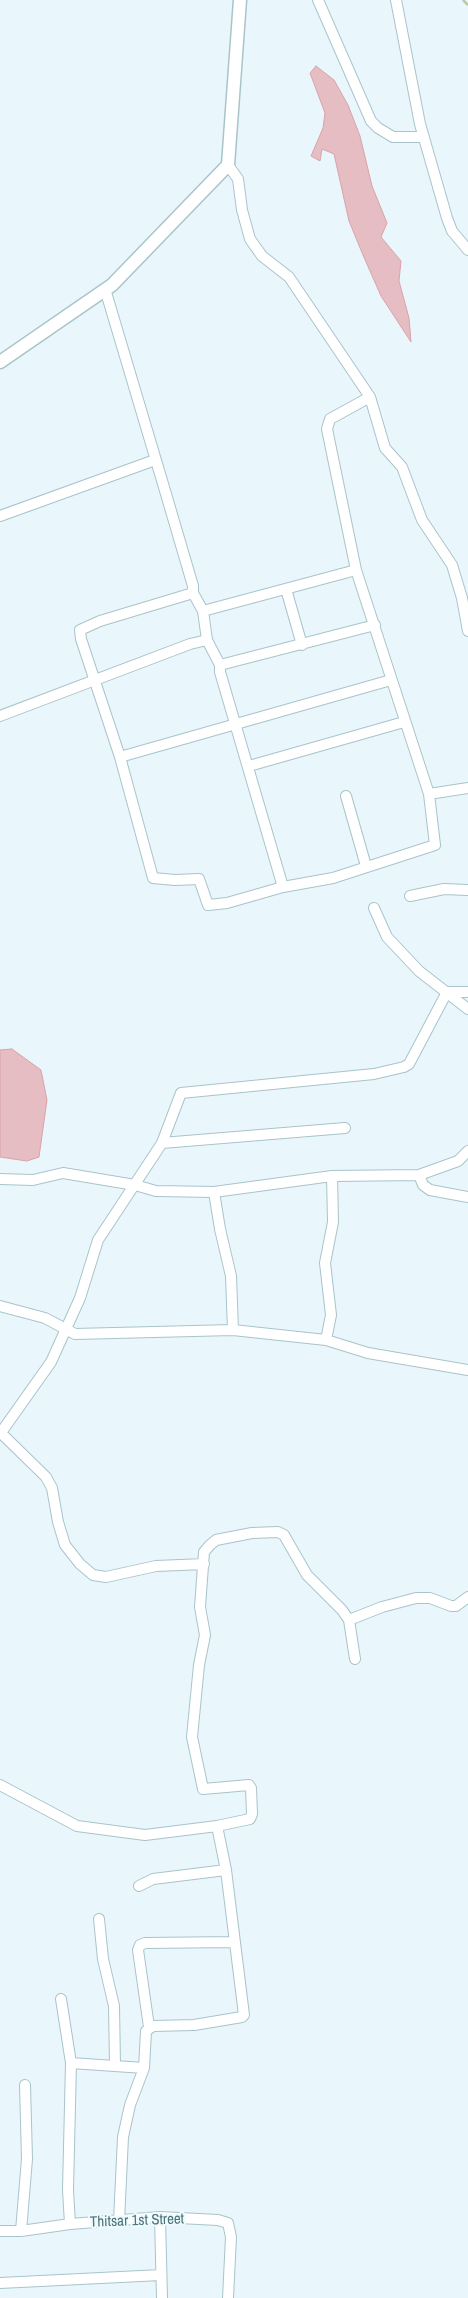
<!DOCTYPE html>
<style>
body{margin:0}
canvas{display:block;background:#e9f6fc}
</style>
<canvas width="468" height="2298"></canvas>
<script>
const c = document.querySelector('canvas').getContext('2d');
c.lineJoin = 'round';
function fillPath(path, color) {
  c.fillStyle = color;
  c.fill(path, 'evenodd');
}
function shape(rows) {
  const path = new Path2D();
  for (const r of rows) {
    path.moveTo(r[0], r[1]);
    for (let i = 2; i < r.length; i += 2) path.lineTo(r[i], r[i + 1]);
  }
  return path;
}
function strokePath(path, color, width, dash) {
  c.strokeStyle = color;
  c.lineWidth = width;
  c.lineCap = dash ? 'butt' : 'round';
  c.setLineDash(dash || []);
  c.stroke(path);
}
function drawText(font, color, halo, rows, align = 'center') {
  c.font = font + ' "Archivo Narrow",sans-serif';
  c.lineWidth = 4;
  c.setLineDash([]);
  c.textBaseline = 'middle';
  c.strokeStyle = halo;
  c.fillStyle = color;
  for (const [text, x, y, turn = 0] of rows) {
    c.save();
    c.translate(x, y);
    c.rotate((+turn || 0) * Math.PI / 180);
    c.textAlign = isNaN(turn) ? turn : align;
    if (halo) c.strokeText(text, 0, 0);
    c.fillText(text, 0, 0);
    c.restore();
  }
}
const water = shape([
 [316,66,334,80,348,105,360,136,372,186,387,223,381,237,401,261,399,281,409,318,411,342,381,296,363,255,349,221,334,154,322,149,320,161,311,156,323,128,325,113,310,73,316,66],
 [12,1049,41,1070,47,1100,39,1157,27,1161,0,1157,0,1050,12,1049]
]);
fillPath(water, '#e6bdc2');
strokePath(water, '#d8a3a9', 1);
const minor = shape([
 [318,0,371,121,378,128,393,137,424,137],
 [396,0,420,124,447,218,452,231,468,250],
 [228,165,238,179,242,210,250,239,262,256,289,277,370,397,385,448,402,467,422,520,452,565,462,598,468,631],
 [105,289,166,494,193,586,193,593,203,611,207,640,220,665,220,672,283,887],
 [0,516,155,460],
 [286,589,302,645],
 [193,593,100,621,80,630,81,639,120,757,153,878,175,880,199,879,208,905,227,903,283,887,333,878,435,845,429,794,356,570,327,429,330,419,370,397],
 [203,611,356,570],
 [220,665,375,625],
 [0,716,190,644,207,640],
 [120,757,391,680],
 [249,766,404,722],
 [429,794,468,788],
 [346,796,366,866],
 [410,896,444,889,468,890],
 [374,908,387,937,419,971,468,1009],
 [162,1143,345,1128],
 [419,1175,423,1185,430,1190,468,1197],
 [0,1179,33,1180,63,1173,135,1185,156,1191,214,1192,332,1176,419,1175,458,1161,468,1151],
 [214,1192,220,1229,231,1276,233,1330],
 [0,1306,45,1318,75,1334,233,1330,326,1340,368,1353,468,1370],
 [326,1340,331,1315,325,1263,333,1222,332,1176],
 [1,1433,46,1477,52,1488,58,1522,65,1545,80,1564,93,1575,106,1577,156,1566,204,1564],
 [0,1434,51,1362,80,1298,98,1240,162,1143,181,1093,374,1074,404,1067,409,1064,447,992,468,992],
 [349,1620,382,1607,416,1598,430,1598,451,1606,456,1606,468,1597],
 [0,1785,77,1826,145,1835,217,1826,250,1819,252,1814,251,1788,249,1785,203,1789,192,1737,199,1665,205,1635,200,1607,204,1552,210,1545,216,1540,252,1533,278,1532,284,1535,307,1575,342,1610,349,1620,355,1659],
 [139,1886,153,1879,226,1870],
 [99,1919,103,1959,114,2006,115,2065],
 [61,1999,71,2063,68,2190,70,2224],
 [149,2027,138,1950,140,1945,145,1943,235,1942],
 [71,2063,144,2068],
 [160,2217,162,2298],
 [119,2221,123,2137,130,2105,144,2068,146,2031,153,2026,194,2025,242,2017,244,2015,226,1870,217,1826],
 [0,2231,21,2231,70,2224,160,2217,218,2220,228,2223,231,2237,228,2298],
 [21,2231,27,2159,25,2085],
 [0,2283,161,2275]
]);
const tertiary = shape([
 [0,362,112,285,228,165,240,0]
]);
strokePath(minor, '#a9c4ca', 12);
strokePath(tertiary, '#a9c4ca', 15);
strokePath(minor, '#fff', 10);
strokePath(tertiary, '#fff', 12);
strokePath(shape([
 [463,0,468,5]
]), '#bec7a6', 2.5, [8, 5]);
drawText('15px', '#4c7477', '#effaff', [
 ["Thitsar 1st Street",137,2221,-2]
]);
</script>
